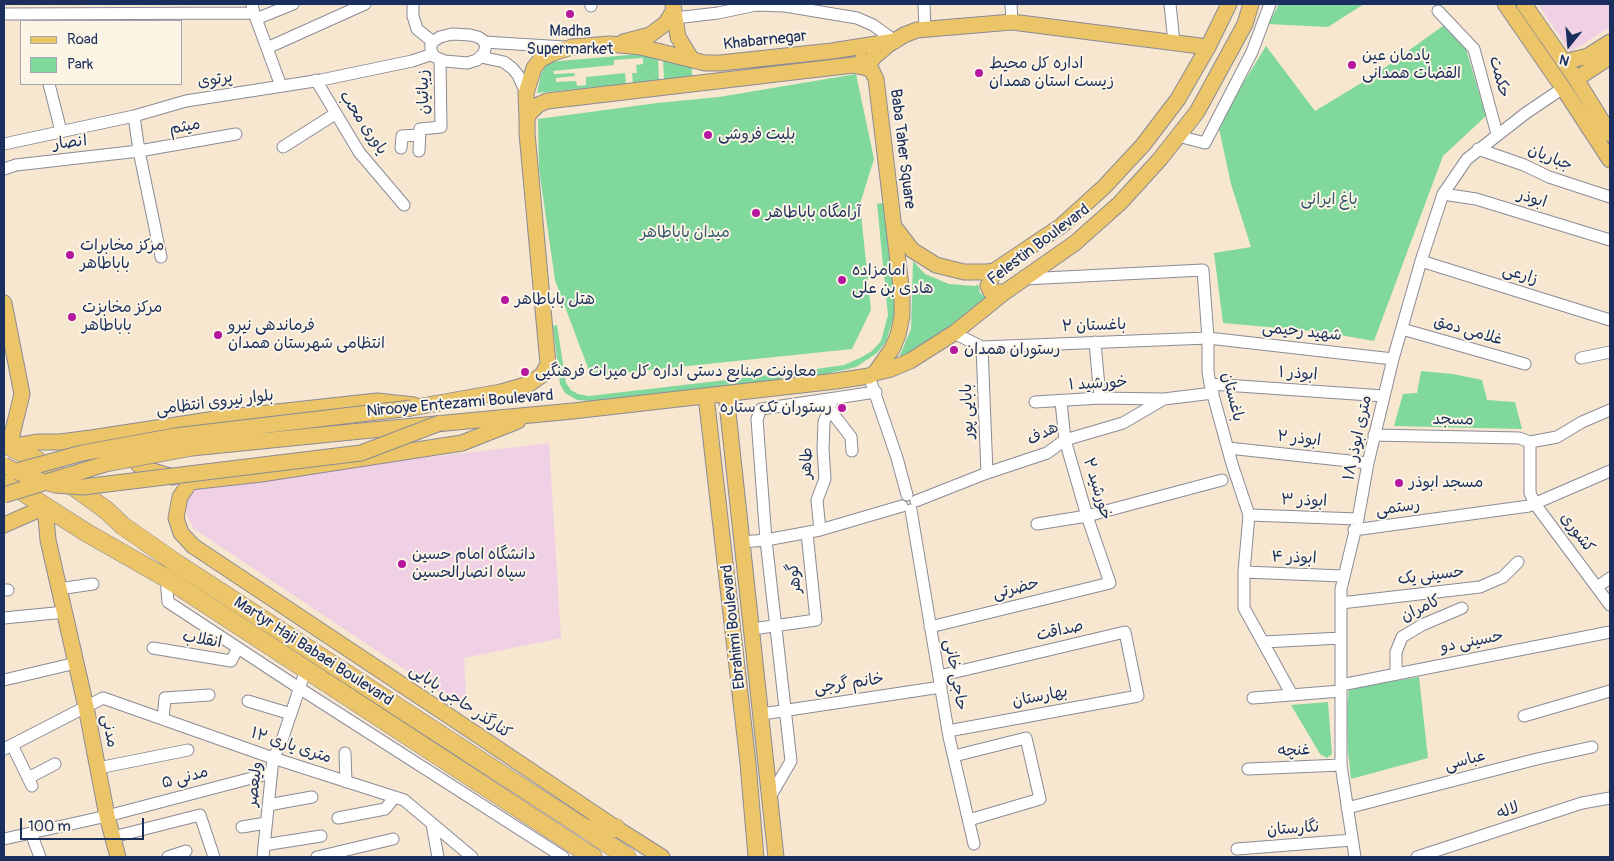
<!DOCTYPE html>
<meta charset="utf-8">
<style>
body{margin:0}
#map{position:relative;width:1614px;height:861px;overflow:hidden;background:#f8e7d0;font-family:Pangolin,sans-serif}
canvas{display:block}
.frame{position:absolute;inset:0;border:5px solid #1b2f5e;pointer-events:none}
.legend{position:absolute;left:20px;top:20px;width:162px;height:65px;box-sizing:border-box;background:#fcf5e5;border:1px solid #a2a6af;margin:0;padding:6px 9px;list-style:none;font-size:15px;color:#1b2f5e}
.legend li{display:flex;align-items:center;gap:10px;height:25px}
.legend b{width:25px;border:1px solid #a2a6af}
.north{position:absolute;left:1544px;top:20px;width:50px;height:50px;-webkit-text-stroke:4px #fcf5e5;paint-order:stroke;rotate:197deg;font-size:14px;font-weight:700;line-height:20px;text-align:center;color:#1b2f5e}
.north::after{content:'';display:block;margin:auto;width:18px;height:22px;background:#1b2f5e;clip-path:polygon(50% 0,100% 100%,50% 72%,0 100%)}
.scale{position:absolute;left:20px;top:818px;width:124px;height:22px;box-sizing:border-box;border:2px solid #1b2f5e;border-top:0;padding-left:6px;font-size:15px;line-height:18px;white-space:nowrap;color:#1b2f5e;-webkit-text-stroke:4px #fcf5e5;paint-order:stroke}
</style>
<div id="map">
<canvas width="1614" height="861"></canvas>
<div class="frame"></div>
<ul class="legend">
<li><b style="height:6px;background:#ecc569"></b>Road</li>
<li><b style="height:14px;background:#81d89c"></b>Park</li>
</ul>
<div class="north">N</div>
<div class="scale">100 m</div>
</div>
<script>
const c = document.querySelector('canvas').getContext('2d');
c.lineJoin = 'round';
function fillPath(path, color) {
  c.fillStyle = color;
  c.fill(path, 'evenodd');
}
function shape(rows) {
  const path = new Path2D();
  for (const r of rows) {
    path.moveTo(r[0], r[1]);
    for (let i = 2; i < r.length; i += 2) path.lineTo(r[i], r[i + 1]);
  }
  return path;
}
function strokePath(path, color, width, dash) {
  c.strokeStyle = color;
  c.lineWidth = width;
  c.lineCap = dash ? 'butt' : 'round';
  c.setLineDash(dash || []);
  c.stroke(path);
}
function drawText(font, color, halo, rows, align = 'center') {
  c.font = font + ' Pangolin,"Playpen Sans Arabic",sans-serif';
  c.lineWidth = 4;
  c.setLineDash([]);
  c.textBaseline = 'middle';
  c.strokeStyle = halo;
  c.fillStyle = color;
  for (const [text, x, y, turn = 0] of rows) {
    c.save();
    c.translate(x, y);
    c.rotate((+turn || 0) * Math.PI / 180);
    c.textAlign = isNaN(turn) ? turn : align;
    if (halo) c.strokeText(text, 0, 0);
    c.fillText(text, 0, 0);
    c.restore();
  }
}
fillPath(shape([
 [1538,4,1610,4,1610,27,1570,52],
 [549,443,561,638,464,658,467,711,194,529,187,516,187,498,200,484]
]), '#f0d0e5');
fillPath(shape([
 [1279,4,1364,4,1328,27,1268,24],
 [1447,23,1466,49,1486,116,1443,156,1374,341,1323,332,1223,323,1214,253,1251,247,1231,184,1218,124,1266,46,1315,111,1376,74],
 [652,53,692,68,692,78,664,81,663,58,658,56,659,81,633,84,632,73,637,73,636,65,643,64,643,58,614,60,614,65,553,71,554,74,574,73,575,76,556,78,556,82,576,81,577,86,586,85,586,77,625,73,626,84,537,93,541,74,548,62],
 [856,74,874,159,860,204,871,310,852,349,591,376,555,280,539,169,538,119,657,103,719,97],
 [883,203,894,296,894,315,886,342,877,353,856,367,822,375,590,401,577,400,565,393,560,384,553,326,557,325,566,383,571,390,578,394,589,396,795,372,844,365,860,358,872,351,881,341,888,315,877,204],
 [913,261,925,274,949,284,976,286,978,284,980,293,989,300,916,352,899,357,911,329],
 [1421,371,1453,374,1482,380,1487,400,1515,402,1522,429,1394,426,1403,394,1417,393],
 [1419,677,1428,758,1351,779,1348,751,1347,711,1349,688],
 [1328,702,1332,754,1327,758,1320,754,1291,705]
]), '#81d89c');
const minor = shape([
 [252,4,254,13,281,86],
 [413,4,413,16,417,29,433,42],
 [924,4,925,29],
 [1011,4,1012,22],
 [1170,4,1174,43],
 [591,6,591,4],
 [1438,11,1474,49,1497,134],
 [4,14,254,13],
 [675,18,718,13,756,5,785,6,857,18,873,25,895,41],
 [256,19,293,4],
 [452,34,470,35,478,37,484,41,486,45,484,53,477,60,467,63,445,61,435,57,431,52,431,43,440,37,452,34],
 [484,42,565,47],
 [267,48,365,4],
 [481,57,504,62,512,68,518,75,526,93],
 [316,80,359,152,404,205],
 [49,84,61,131],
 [134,116,139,151,161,257],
 [1178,136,1205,143,1252,52,1270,4],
 [4,144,134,116,186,101,321,80,412,61,433,54],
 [283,147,335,114],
 [401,148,402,136,419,135],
 [1478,149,1524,165,1549,177,1610,197],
 [419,151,420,129,441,127,440,59],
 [4,169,16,165,139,151,236,134],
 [1443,194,1476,199,1610,240],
 [1421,261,1610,320],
 [1024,279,1203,270,1208,338,1208,372,1210,384,1232,464,1249,515,1244,572,1244,608,1292,695],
 [1402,329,1525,364],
 [954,333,982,347],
 [1095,342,1100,398],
 [982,347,1208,338,1393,359],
 [982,347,987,473],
 [1581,358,1610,352],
 [869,376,897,458,907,495],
 [1210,384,1384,396],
 [1035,402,1100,398,1162,399],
 [830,410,851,437,852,451],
 [1374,435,1519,438,1530,442],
 [1530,442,1530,493,1535,504,1610,605],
 [1530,442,1557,437,1582,422,1610,410],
 [1228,448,1368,463],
 [916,501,987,473,1047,453,1065,440,1123,423,1164,399,1213,393],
 [911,510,949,737,974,844],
 [1249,515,1358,519],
 [1037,524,1087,516,1222,480],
 [820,530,817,500,825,479,823,449,824,422,833,399],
 [1354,530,1529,506,1610,471],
 [742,542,766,540,820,530,902,506],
 [1244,572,1343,576],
 [166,578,168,602,299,688,563,857],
 [1597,587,1610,578],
 [58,589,93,584],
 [4,590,8,590],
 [1341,603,1480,587,1503,577,1518,562],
 [4,618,65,612],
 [930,627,1110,583,1087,516,1065,440,1061,402],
 [752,629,816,620,807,533],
 [1263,642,1341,638],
 [153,648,231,661,238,648],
 [1396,674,1396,652,1402,637,1422,625,1462,608],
 [939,676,1125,632,1138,696,948,731],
 [4,680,76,663],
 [1341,685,1610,632],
 [1253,698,1341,691],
 [248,701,291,714],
 [762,714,941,687],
 [1524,716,1610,691],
 [163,719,165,698,209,695],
 [12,745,32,786],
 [4,749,103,698,273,758,404,800,472,857],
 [345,753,346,782],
 [954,756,1026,738,1040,799,969,820],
 [98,768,188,750],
 [1248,769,1341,765],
 [28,778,55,764],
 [770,797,791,761,766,540,757,419,761,409,876,392],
 [268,805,312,797],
 [1347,808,1537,759,1592,747],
 [338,818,385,809,395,797],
 [432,824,438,857],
 [242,827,266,823],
 [31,833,40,857],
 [113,837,200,815,214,857],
 [4,839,107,816,271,773],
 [264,845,321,836],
 [1237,849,1352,840],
 [168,857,186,851],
 [263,857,273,758,280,746,306,669],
 [317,857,393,839],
 [1355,857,1341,765,1341,589,1358,519,1368,463,1393,359,1421,261,1443,194,1467,159,1526,113,1563,88],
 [1417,857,1582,803,1610,798]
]);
const major = shape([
 [1505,4,1563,88,1610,160],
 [1524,4,1576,79,1610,134],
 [673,5,678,37,692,60],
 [623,42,650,35,666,23,674,10],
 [862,60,867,68,874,57,888,45,904,35,917,30,1012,22,1208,47],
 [1564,62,1588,56,1610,42],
 [1576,79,1610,57],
 [527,120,526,93,534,68,540,60,553,53,572,47,610,44,641,47,705,63,720,63,832,51,895,41],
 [896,229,912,250,936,265,964,272,987,272,994,271,1061,226,1104,187,1143,145,1178,99,1208,47,1229,4],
 [994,271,988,286,991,292,1005,292],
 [4,303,22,394,9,447,38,442,60,442,91,438,222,418,377,401,414,405],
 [875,373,891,369,910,361,954,333,1005,292,1075,243,1120,203,1160,159,1197,112,1245,24,1251,4],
 [726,394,776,857],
 [706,396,748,763,756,857],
 [518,421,462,443,261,474,190,482,180,497,176,518,181,533,193,546,473,732,616,828,662,857],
 [351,432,573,411,836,381,869,376,875,373,892,349,898,335,902,316,902,295,876,79,872,71,867,68,853,65,547,101,538,105,529,114,527,120,527,133,548,364,542,375,529,384,501,392,411,408],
 [130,449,131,455,139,465,146,469,173,477],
 [4,525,45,507,48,540,86,707,107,816,118,857]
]);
const highway = shape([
 [4,444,37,460,106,510,123,526,176,563,586,829,627,857],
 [4,480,87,533,166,578,593,857],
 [586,829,616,828]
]);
strokePath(minor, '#8a8b97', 13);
strokePath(major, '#8a8b97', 17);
strokePath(highway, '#8a8b97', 19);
strokePath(minor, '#fff', 11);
strokePath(major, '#ecc569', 15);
strokePath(highway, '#ecc569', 18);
const majorBridge = shape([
 [4,465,26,476,55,485,83,487,361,453,440,423],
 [13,472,82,453,175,436,411,408],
 [4,495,105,464,192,448,351,432]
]);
strokePath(majorBridge, '#8a8b97', 17, []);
strokePath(majorBridge, '#ecc569', 15);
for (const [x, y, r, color] of [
 [570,14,5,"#b5179e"],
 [1352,65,5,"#b5179e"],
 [979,73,5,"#b5179e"],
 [708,135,5,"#b5179e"],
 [756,213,5,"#b5179e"],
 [70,255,5,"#b5179e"],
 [842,280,5,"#b5179e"],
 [505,300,5,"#b5179e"],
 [72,317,5,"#b5179e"],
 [218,335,5,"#b5179e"],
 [954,350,5,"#b5179e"],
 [525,372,5,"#b5179e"],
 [842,408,5,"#b5179e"],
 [1399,483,5,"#b5179e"],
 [402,564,5,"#b5179e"]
]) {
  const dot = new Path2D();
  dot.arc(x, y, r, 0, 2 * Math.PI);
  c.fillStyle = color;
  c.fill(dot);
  strokePath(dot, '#fcf5e5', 2);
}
drawText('16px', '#1b2f5e', '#fcf5e5', [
 ["Madha",570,32,"center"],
 ["Supermarket",570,50,"center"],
 ["یادمان عین",1362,56],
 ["القضات همدانی",1362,74],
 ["اداره کل محیط",989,64],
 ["زیست استان همدان",989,82],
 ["بلیت فروشی",718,135],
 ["آرامگاه باباطاهر",766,213],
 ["مرکز مخابرات",80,246],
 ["باباطاهر",80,264],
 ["امامزاده",852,271],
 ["هادی بن علی",852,289],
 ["هتل باباطاهر",515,300],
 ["مرکز مخابزت",82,308],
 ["باباطاهر",82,326],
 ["فرماندهی نیرو",228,326],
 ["انتظامی شهرستان همدان",228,344],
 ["رستوران همدان",964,350],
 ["معاونت صنایع دستی اداره کل میراث فرهنگیی",535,372],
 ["رستوران تک ستاره",832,408,"right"],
 ["مسجد ابوذر",1409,483],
 ["دانشگاه امام حسین",412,555],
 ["سپاه انصارالحسین",412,573]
], 'left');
drawText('16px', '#1b2f5e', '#fcf5e5', [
 ["Khabarnegar",765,41,-6],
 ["حکمت",1499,77,75],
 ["پرتوی",215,80,-9],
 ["زیبائیان",424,92,-91],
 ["یاوری محب",363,123,56],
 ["میثم",185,127,-10],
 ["انصار",70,143,-6],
 ["Baba Taher Square",902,149,83],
 ["جباریان",1550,158,22],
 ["ابوذر",1532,199,17],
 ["Felestin Boulevard",1039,245,-37],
 ["زارعی",1520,275,17],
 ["باغستان ۲",1094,326,-2],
 ["غلامی دمق",1468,331,16],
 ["شهید رحیمی",1302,332,6],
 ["ابوذر ۱",1298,374,4],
 ["خورشید ۱",1098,384,-3],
 ["باغستان",1232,397,76],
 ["بلوار نیروی انتظامی",215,403,-7],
 ["Nirooye Entezami Boulevard",460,404,-5],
 ["بابایی پور",968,411,-92],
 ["مسجد",1453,420,1],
 ["هدف",1043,434,-27],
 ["۱۸ متری ابوذر",1358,438,-78],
 ["ابوذر ۲",1299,439,6],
 ["طاهر",807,463,-88],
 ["خورشید ۲",1097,489,73],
 ["ابوذر ۳",1304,501,2],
 ["رستمی",1398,508,-8],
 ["کشوری",1577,533,53],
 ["ابوذر ۴",1294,558,2],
 ["حسینی یک",1431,576,-7],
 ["گوهر",795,578,-96],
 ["حضرتی",1016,589,-14],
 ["کامران",1421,609,-25],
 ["Ebrahimi Boulevard",734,627,-96],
 ["صداقت",1060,631,-13],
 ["انقلاب",202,640,10],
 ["حسینی دو",1472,642,-11],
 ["Martyr Haji Babaei Boulevard",313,652,33],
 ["حاجی خانی",955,675,80],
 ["خانم گرجی",849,684,-8],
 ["بهارستان",1040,697,-11],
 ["کنارگذر حاجی بابایی",460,702,34],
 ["مدنی",109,731,79],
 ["۱۲ متری یاری",291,746,18],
 ["غنچه",1294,751,-3],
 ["عباسی",1465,761,-15],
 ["مدنی ۵",185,778,-15],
 ["ولیعصر",255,784,-83],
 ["لاله",1508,811,-19],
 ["نگارستان",1293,829,-4]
]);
drawText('16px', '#34596e', '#fcf5e5', [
 ["باغ ایرانی",1329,200],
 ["میدان باباطاهر",685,233]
]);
</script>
